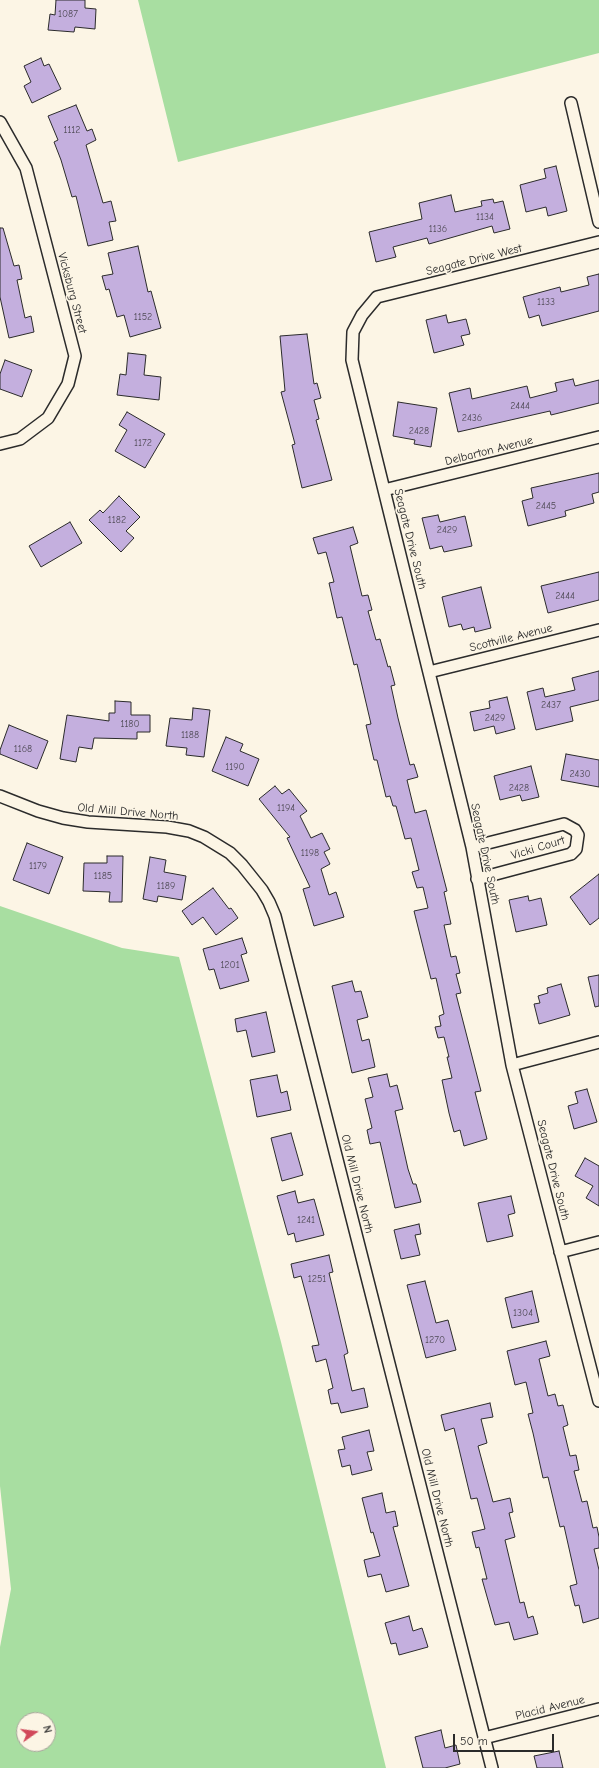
<!DOCTYPE html>
<style>
body{margin:0}
#map{position:relative;width:599px;height:1768px;overflow:hidden;background:#fcf5e5;font-family:"Comic Neue",sans-serif}
canvas{display:block}
.north{position:absolute;left:16px;top:1712px;width:40px;height:40px;box-sizing:border-box;background:#fcf5e5;border:1px solid #a8a49b;border-radius:50%;rotate:76deg;font-size:11px;font-weight:700;line-height:16px;text-align:center;color:#2b2b2b}
.north::after{content:'';display:block;margin:auto;width:14px;height:18px;background:#d1495b;clip-path:polygon(50% 0,100% 100%,50% 72%,0 100%)}
.scale{position:absolute;left:453px;top:1734px;width:101px;height:18px;box-sizing:border-box;border:2px solid #2b2b2b;border-top:0;padding-left:5px;font-size:12px;line-height:14px;white-space:nowrap;color:#2b2b2b;-webkit-text-stroke:3px #fcf5e5;paint-order:stroke}
</style>
<div id="map">
<canvas width="599" height="1768"></canvas>
<div class="north">N</div>
<div class="scale">50 m</div>
</div>
<script>
const c = document.querySelector('canvas').getContext('2d');
c.lineJoin = 'round';
function fillPath(path, color) {
  c.fillStyle = color;
  c.fill(path, 'evenodd');
}
function shape(rows) {
  const path = new Path2D();
  for (const r of rows) {
    path.moveTo(r[0], r[1]);
    for (let i = 2; i < r.length; i += 2) path.lineTo(r[i], r[i + 1]);
  }
  return path;
}
function strokePath(path, color, width, dash) {
  c.strokeStyle = color;
  c.lineWidth = width;
  c.lineCap = dash ? 'butt' : 'round';
  c.setLineDash(dash || []);
  c.stroke(path);
}
function drawText(font, color, halo, rows, align = 'center') {
  c.font = font + ' "Comic Neue",sans-serif';
  c.lineWidth = 3.5;
  c.setLineDash([]);
  c.textBaseline = 'middle';
  c.strokeStyle = halo;
  c.fillStyle = color;
  for (const [text, x, y, turn = 0] of rows) {
    c.save();
    c.translate(x, y);
    c.rotate((+turn || 0) * Math.PI / 180);
    c.textAlign = isNaN(turn) ? turn : align;
    if (halo) c.strokeText(text, 0, 0);
    c.fillText(text, 0, 0);
    c.restore();
  }
}
fillPath(shape([
 [138,0,599,0,599,53,178,162],
 [0,906,122,948,179,957,281,1342,386,1768,0,1768,0,1647,11,1589,0,1486],
 [24,1720,48,1720,48,1744,24,1744]
]), '#a8dea1');
const building = shape([
 [56,0,85,0,85,8,96,9,95,29,75,27,74,32,48,30,50,14,55,15,56,0],
 [41,58,44,66,49,64,61,89,32,103,24,86,31,82,24,66,41,58],
 [76,105,87,131,92,129,96,140,86,145,103,203,111,201,116,221,109,222,113,240,88,246,76,196,72,197,61,160,54,142,58,140,48,116,76,105],
 [556,166,567,211,548,216,546,207,526,212,520,185,546,178,544,169,556,166],
 [451,195,455,212,482,206,481,201,493,199,494,203,503,201,510,229,494,233,492,226,429,244,427,238,393,247,396,257,376,262,369,232,422,219,419,203,451,195],
 [0,228,3,228,14,266,19,265,22,279,17,280,25,318,31,316,34,332,9,338,0,297,0,228],
 [138,246,148,292,151,291,161,328,130,337,124,315,117,317,109,289,106,290,102,276,113,274,108,253,138,246],
 [599,274,599,311,542,326,539,315,529,318,523,297,560,287,561,292,589,285,587,277,599,274],
 [446,315,448,323,466,319,470,334,461,336,464,345,434,353,426,320,446,315],
 [307,334,314,384,317,383,321,398,314,400,319,419,316,420,332,480,302,488,292,445,295,444,281,392,285,391,280,336,307,334],
 [128,353,146,355,144,375,161,377,159,400,117,395,120,374,126,375,128,353],
 [5,360,32,370,22,397,0,389,0,374,5,360],
 [573,379,575,386,599,380,599,403,551,415,550,411,458,432,449,393,470,388,472,399,527,386,530,398,557,391,555,383,573,379],
 [398,402,437,408,431,447,414,444,415,440,393,436,398,402],
 [127,412,165,434,145,468,115,451,127,430,119,425,127,412],
 [599,473,599,492,592,494,594,503,565,511,566,516,528,526,522,501,533,498,531,488,599,473],
 [119,496,140,517,126,531,134,538,121,552,89,520,100,510,103,513,119,496],
 [438,515,440,522,465,516,472,546,444,552,442,546,430,549,422,518,438,515],
 [70,522,82,543,41,567,29,546,70,522],
 [353,527,358,543,350,546,362,596,368,595,372,610,368,611,376,640,380,639,388,667,390,666,395,685,391,686,398,718,410,765,414,764,418,777,407,780,415,813,426,810,447,891,444,892,451,924,444,925,451,957,456,956,460,973,456,974,461,993,456,994,481,1091,475,1092,487,1139,464,1146,460,1130,454,1132,449,1113,442,1080,452,1078,447,1057,449,1057,444,1037,438,1038,435,1027,441,1026,439,1016,444,1014,436,978,431,979,414,911,428,908,423,887,417,888,412,872,419,870,411,838,405,839,396,806,393,806,390,796,386,797,377,760,374,760,366,725,371,724,357,664,354,665,342,617,337,618,329,583,334,582,326,552,318,554,313,538,353,527],
 [599,572,599,600,548,613,541,586,599,572],
 [481,587,491,628,475,632,474,627,463,630,461,624,449,627,442,597,481,587],
 [599,671,599,700,570,707,573,721,536,730,527,692,543,688,545,697,575,690,572,678,599,671],
 [507,697,515,729,496,734,494,726,474,731,470,712,490,708,489,701,507,697],
 [115,701,131,702,131,715,150,715,150,732,137,732,137,739,94,738,92,749,79,747,76,762,60,759,67,715,109,721,109,713,115,713,115,701],
 [193,708,210,710,204,757,186,755,187,748,166,746,170,718,192,720,193,708],
 [9,725,48,741,37,769,0,754,0,750,9,725],
 [226,737,243,744,240,751,259,759,248,786,212,771,226,737],
 [566,754,599,760,599,787,561,780,566,754],
 [531,766,539,797,522,801,520,795,500,800,494,776,531,766],
 [275,786,282,794,289,789,307,811,300,816,311,838,322,833,330,849,324,852,330,864,321,869,329,895,336,892,344,917,314,926,303,889,310,887,287,838,290,837,259,799,275,786],
 [27,843,63,857,49,894,13,880,27,843],
 [107,856,123,856,122,902,109,902,110,892,83,891,84,863,107,863,107,856],
 [150,857,166,860,164,872,186,876,182,900,158,896,157,902,143,899,150,857],
 [599,874,599,918,590,925,570,897,599,874],
 [213,888,229,909,231,908,238,918,216,935,203,917,192,925,182,911,213,888],
 [528,896,529,901,541,898,547,925,516,932,509,900,528,896],
 [242,938,247,953,241,955,249,981,220,989,214,969,209,970,203,949,242,938],
 [599,975,599,1006,595,1007,588,977,599,975],
 [352,981,355,992,361,991,368,1017,357,1020,362,1041,369,1039,375,1067,352,1073,332,986,352,981],
 [561,984,570,1015,539,1024,534,1004,540,1003,538,996,548,993,547,988,561,984],
 [266,1012,275,1052,252,1057,246,1030,237,1032,235,1019,266,1012],
 [387,1074,390,1087,397,1085,403,1109,395,1111,408,1169,413,1184,416,1184,421,1202,395,1208,380,1142,370,1144,367,1130,372,1128,365,1099,373,1097,368,1078,387,1074],
 [277,1075,281,1093,287,1091,291,1110,257,1117,250,1080,277,1075],
 [587,1089,597,1122,574,1129,568,1106,578,1103,575,1092,587,1089],
 [291,1133,303,1175,282,1181,271,1138,291,1133],
 [585,1158,599,1166,599,1206,586,1198,593,1186,575,1176,585,1158],
 [295,1191,298,1203,314,1199,324,1235,296,1242,294,1233,288,1235,277,1196,295,1191],
 [511,1196,515,1213,508,1215,513,1236,487,1242,478,1203,511,1196],
 [419,1224,421,1234,415,1235,420,1255,401,1259,394,1230,419,1224],
 [329,1255,333,1272,329,1273,348,1353,344,1355,352,1391,364,1388,368,1407,341,1413,338,1403,331,1404,328,1390,333,1388,326,1359,316,1362,312,1346,319,1345,308,1302,301,1276,294,1278,291,1264,329,1255],
 [425,1281,436,1323,448,1320,456,1350,426,1358,407,1285,425,1281],
 [532,1291,539,1322,512,1328,505,1298,532,1291],
 [546,1341,550,1356,539,1359,548,1396,555,1394,558,1406,563,1405,568,1425,563,1427,570,1456,576,1455,579,1470,574,1471,582,1502,587,1501,593,1528,597,1527,599,1537,599,1548,594,1549,599,1570,599,1618,583,1623,579,1605,575,1606,570,1586,577,1584,564,1526,560,1527,548,1477,543,1478,533,1433,528,1414,533,1413,526,1382,515,1385,507,1351,546,1341],
 [490,1403,493,1417,481,1419,487,1443,478,1446,493,1502,510,1498,513,1512,509,1513,515,1537,505,1540,520,1603,524,1602,528,1618,533,1616,538,1634,514,1640,509,1622,495,1625,482,1579,487,1579,479,1547,476,1548,472,1532,485,1529,477,1498,471,1499,454,1428,445,1431,441,1415,490,1403],
 [369,1430,374,1451,367,1452,372,1470,352,1475,350,1465,342,1467,338,1450,345,1449,342,1437,369,1430],
 [382,1493,386,1513,395,1511,398,1526,393,1527,409,1586,386,1592,381,1574,368,1577,364,1560,380,1556,373,1532,371,1533,362,1498,382,1493],
 [409,1616,413,1631,422,1628,428,1647,399,1655,396,1643,391,1644,385,1623,409,1616],
 [441,1730,445,1748,456,1745,460,1764,445,1768,423,1768,415,1737,441,1730],
 [559,1751,563,1768,537,1768,534,1756,559,1751]
]);
fillPath(building, '#c4afde');
strokePath(building, '#2b2b2b', 1);
const minor = shape([
 [571,103,599,222],
 [0,122,26,168,75,356,68,384,48,418,20,439,0,444],
 [599,242,377,297,362,315,353,332,352,360,472,847,512,1065,599,1401],
 [384,490,599,437],
 [429,672,599,630],
 [0,796,38,811,63,818,88,822,167,827,189,831,204,837,230,853,242,865,262,890,269,902,275,916,492,1768],
 [472,847,564,824,575,830,578,835,576,849,571,854,477,879],
 [512,1065,599,1042],
 [560,1252,599,1242],
 [484,1738,599,1709]
]);
strokePath(minor, '#2b2b2b', 14);
strokePath(minor, '#fcf5e5', 11);
drawText('10px', '#514c58', null, [
 ["1087",68,14],
 ["1112",72,130],
 ["1134",485,217],
 ["1136",438,229],
 ["1133",546,302],
 ["1152",143,317],
 ["2444",520,406],
 ["2436",472,418],
 ["2428",419,431],
 ["1172",143,443],
 ["2445",546,506],
 ["1182",117,520],
 ["2429",447,530],
 ["2444",565,596],
 ["2437",551,705],
 ["2429",495,718],
 ["1180",130,724],
 ["1188",190,735],
 ["1168",23,749],
 ["1190",235,767],
 ["2430",580,774],
 ["2428",519,788],
 ["1194",286,808],
 ["1198",310,853],
 ["1179",38,866],
 ["1185",103,876],
 ["1189",166,886],
 ["1201",230,965],
 ["1241",306,1220],
 ["1251",317,1279],
 ["1304",523,1313],
 ["1270",435,1340]
]);
drawText('12px', '#2b2b2b', '#fcf5e5', [
 ["Seagate Drive West",474,260,-14],
 ["Vicksburg Street",72,293,75],
 ["Delbarton Avenue",489,451,-14],
 ["Seagate Drive South",410,539,76],
 ["Scottville Avenue",511,638,-14],
 ["Old Mill Drive North",128,812,5],
 ["Vicki Court",538,848,-17],
 ["Seagate Drive South",485,854,78],
 ["Seagate Drive South",553,1170,76],
 ["Old Mill Drive North",357,1184,76],
 ["Old Mill Drive North",437,1498,76],
 ["Placid Avenue",550,1708,-14]
]);
</script>
